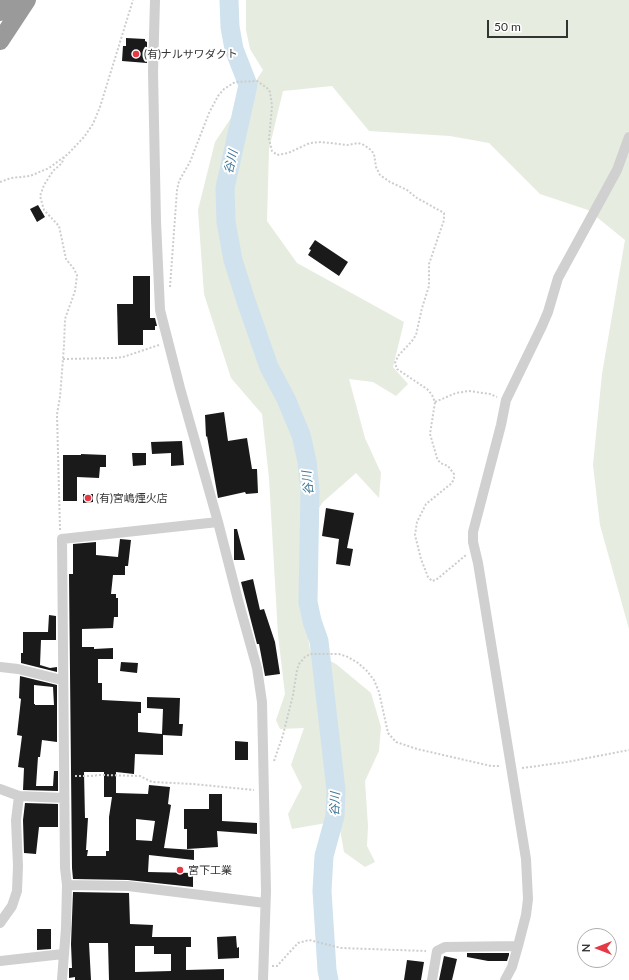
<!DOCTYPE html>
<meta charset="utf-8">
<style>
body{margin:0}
#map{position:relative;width:629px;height:980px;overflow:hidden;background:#fff;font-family:Lato,sans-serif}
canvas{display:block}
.north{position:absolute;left:577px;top:928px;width:40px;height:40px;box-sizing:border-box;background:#fff;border:1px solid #adadad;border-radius:50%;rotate:270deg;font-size:11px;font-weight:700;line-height:16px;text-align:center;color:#333}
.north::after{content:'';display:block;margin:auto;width:14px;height:18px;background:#e63946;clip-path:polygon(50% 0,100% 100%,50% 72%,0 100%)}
.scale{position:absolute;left:487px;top:20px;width:81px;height:18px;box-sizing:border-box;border:2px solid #333;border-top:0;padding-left:5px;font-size:12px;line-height:14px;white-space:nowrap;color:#333;-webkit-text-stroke:3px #fff;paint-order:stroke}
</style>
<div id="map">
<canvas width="629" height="980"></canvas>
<div class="north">N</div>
<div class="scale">50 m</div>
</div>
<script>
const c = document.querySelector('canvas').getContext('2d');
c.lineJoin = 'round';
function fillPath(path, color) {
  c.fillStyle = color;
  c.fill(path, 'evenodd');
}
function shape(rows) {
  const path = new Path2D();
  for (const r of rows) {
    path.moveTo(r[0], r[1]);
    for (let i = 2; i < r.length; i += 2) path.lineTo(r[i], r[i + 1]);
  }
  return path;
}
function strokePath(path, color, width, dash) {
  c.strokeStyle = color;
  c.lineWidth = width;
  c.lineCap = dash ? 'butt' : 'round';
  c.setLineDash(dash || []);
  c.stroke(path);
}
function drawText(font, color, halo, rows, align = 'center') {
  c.font = font + ' Lato,"Noto Sans JP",sans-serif';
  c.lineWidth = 4;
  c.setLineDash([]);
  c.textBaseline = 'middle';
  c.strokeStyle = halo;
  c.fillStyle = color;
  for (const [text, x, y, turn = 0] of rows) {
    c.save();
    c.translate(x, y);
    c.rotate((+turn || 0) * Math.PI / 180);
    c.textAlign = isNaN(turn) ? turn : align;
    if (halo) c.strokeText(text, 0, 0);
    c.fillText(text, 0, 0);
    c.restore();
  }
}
fillPath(shape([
 [246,0,629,0,629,629,600,525,593,465,602,374,625,240,588,210,540,194,489,143,450,136,369,131,332,86,283,91,269,149,267,221,297,263,404,322,393,367,408,384,396,396,373,382,349,379,365,438,381,473,379,498,356,473,323,502,301,535,300,585,310,650,336,664,371,693,381,727,379,751,365,781,368,826,367,846,375,862,365,867,344,852,340,829,326,823,292,829,288,814,302,787,291,765,304,728,280,729,276,720,285,694,278,635,269,478,262,414,231,378,204,294,198,210,215,142,263,70,250,49,246,30]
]), '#e6ecdf');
strokePath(shape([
 [229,0,230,27,234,49,248,85,225,188,226,222,233,260,246,301,269,367,286,399,301,435,307,461,310,491,308,602,312,621,319,641,336,790,335,816,324,856,322,891,327,970,329,980]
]), '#cfe2ee', 19);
fillPath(shape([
 [126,38,145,39,145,41,147,42,147,63,122,61,123,46,126,46],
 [38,205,45,217,37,222,30,209],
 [315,240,348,262,339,276,308,255,311,250,309,249],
 [133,276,150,276,150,318,155,318,157,326,155,326,155,330,143,330,143,345,118,345,117,304,133,304],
 [224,412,228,441,247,438,252,469,257,469,258,493,246,494,245,492,218,498,207,436,206,437,205,415],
 [182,441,184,465,171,466,171,453,152,454,151,442],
 [132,453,146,453,146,465,133,466],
 [81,454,106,455,106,467,100,467,99,478,77,477,77,501,63,501,63,455,81,455],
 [83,494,93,494,93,502,83,503],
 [326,508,354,513,347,548,353,549,350,566,336,564,339,539,322,536],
 [234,529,237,529,245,560,234,560],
 [120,539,131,540,128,566,125,566,125,575,113,575,111,594,116,594,116,598,118,598,118,617,114,617,113,628,82,629,82,647,94,647,94,649,113,648,113,659,98,659,98,683,102,683,102,700,141,702,141,713,138,713,138,732,162,734,163,709,147,708,147,697,180,698,179,724,183,724,182,736,163,735,163,755,135,754,134,774,116,772,116,793,148,794,149,785,170,787,168,804,171,805,164,848,194,850,194,860,149,855,148,872,193,873,193,887,128,880,73,879,72,868,69,574,73,574,73,544,96,542,96,555,118,557],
 [84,772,104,772,104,797,112,797,109,817,109,851,106,851,106,856,87,856,88,850,86,850,88,818,85,818],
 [136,819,155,821,152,841,136,840],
 [253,579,260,610,264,609,275,642,280,674,265,676,259,644,257,644,241,582],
 [49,615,56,616,56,640,41,640,40,665,50,668,57,667,57,672,21,663,21,653,23,653,23,632,48,632],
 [121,662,138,663,137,673,120,671],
 [20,676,57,685,57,742,42,740,40,757,38,757,36,786,53,786,54,771,58,771,58,791,23,790,24,768,18,767,22,736,17,735,21,699,19,698],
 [34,685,53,687,54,705,35,705,35,704,34,704],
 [235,741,248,742,248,760,235,760],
 [209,794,222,794,222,821,257,823,257,834,217,831,218,847,187,849,187,829,184,829,184,809,209,809],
 [25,803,58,804,58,827,39,827,36,854,24,853,23,820],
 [73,892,129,893,130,924,153,925,152,937,191,937,191,947,186,947,186,970,224,969,224,980,109,980,108,943,89,943,91,980,75,980,75,977,69,978,69,968,72,968,71,944],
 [135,946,154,946,154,954,171,954,171,971,135,972],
 [37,929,51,929,51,949,37,950],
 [236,936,237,948,239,947,239,958,218,959,217,937],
 [467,953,509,953,509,955,507,961,488,961,467,957],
 [444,956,457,959,452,980,439,980],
 [407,960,424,962,421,980,404,980]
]), '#1a1a1a');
strokePath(shape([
 [0,182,11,178,30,176,49,168,68,154,84,137,93,124,100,107,133,0],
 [170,287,177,190,179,181,190,162,209,113,218,96,224,89,235,82,257,81,267,88,270,92,272,106,269,139,272,151,277,155,288,153,310,143,321,142,348,145,358,143,364,145,371,150,374,154,376,167,380,175,390,182,407,190,417,198,444,213,444,220,429,264,429,286,422,308,416,335,412,341,398,356,395,363,397,369,427,389,432,395,435,402,430,434,437,458,440,463,448,466,454,474,454,478,452,483,426,504,417,522,415,535,421,559,428,577,432,581,436,580,466,555],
 [63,359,114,358,123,357,159,345],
 [435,402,456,393,469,391,490,394,497,397],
 [60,530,57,414,60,397,64,346,65,319,75,291,77,275,74,269,66,259,59,226,44,210,40,196,44,185,53,171,62,163,64,157],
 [274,761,283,735,293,695,297,670,299,664,305,657,310,654,339,654,348,657,358,663,367,671,374,680,379,692,388,733,396,742,417,749,491,766,501,766],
 [522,768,567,762,629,750],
 [75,776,90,776,100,775,140,776,152,782,193,784,254,790],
 [272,966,277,966,298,943,309,940,341,948,426,951]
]), '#cdcdcd', 2, [2, 2]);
strokePath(shape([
 [155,0,153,72,156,221,160,310,180,388,218,522,238,600,257,668,262,702,266,891,263,980],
 [0,667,18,669,62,680],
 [0,789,19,796,64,798],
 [67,885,128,886,265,903],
 [0,923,12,906,17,891,18,866,16,820,19,796],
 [0,961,63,954],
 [62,980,66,928,67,885,65,868,62,539,218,522],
 [432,980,437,951,445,947,518,946],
 [505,980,512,967,518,946,526,915,528,899,526,859,478,563,473,542,473,532,501,425,506,400,542,326,548,312,558,278,617,170,629,137]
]), '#d0d0d0', 10);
strokePath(shape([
 [0,12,8,0],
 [0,41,27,0]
]), '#9a9a9a', 18);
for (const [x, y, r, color] of [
 [136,54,4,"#e63946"],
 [88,498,4,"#e63946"],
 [180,870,4,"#e63946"]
]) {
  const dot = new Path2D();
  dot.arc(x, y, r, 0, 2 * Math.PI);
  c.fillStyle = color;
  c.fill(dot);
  strokePath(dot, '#fff', 1.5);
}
drawText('11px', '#333', '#fff', [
 ["(有)ナルサワダクト",144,54],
 ["(有)宮嶋煙火店",96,498],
 ["宮下工業",188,870]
], 'left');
drawText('italic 12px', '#3f7597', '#fff', [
 ["谷川",231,162,-77],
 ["谷川",308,483,-96],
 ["谷川",335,804,-87]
]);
</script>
